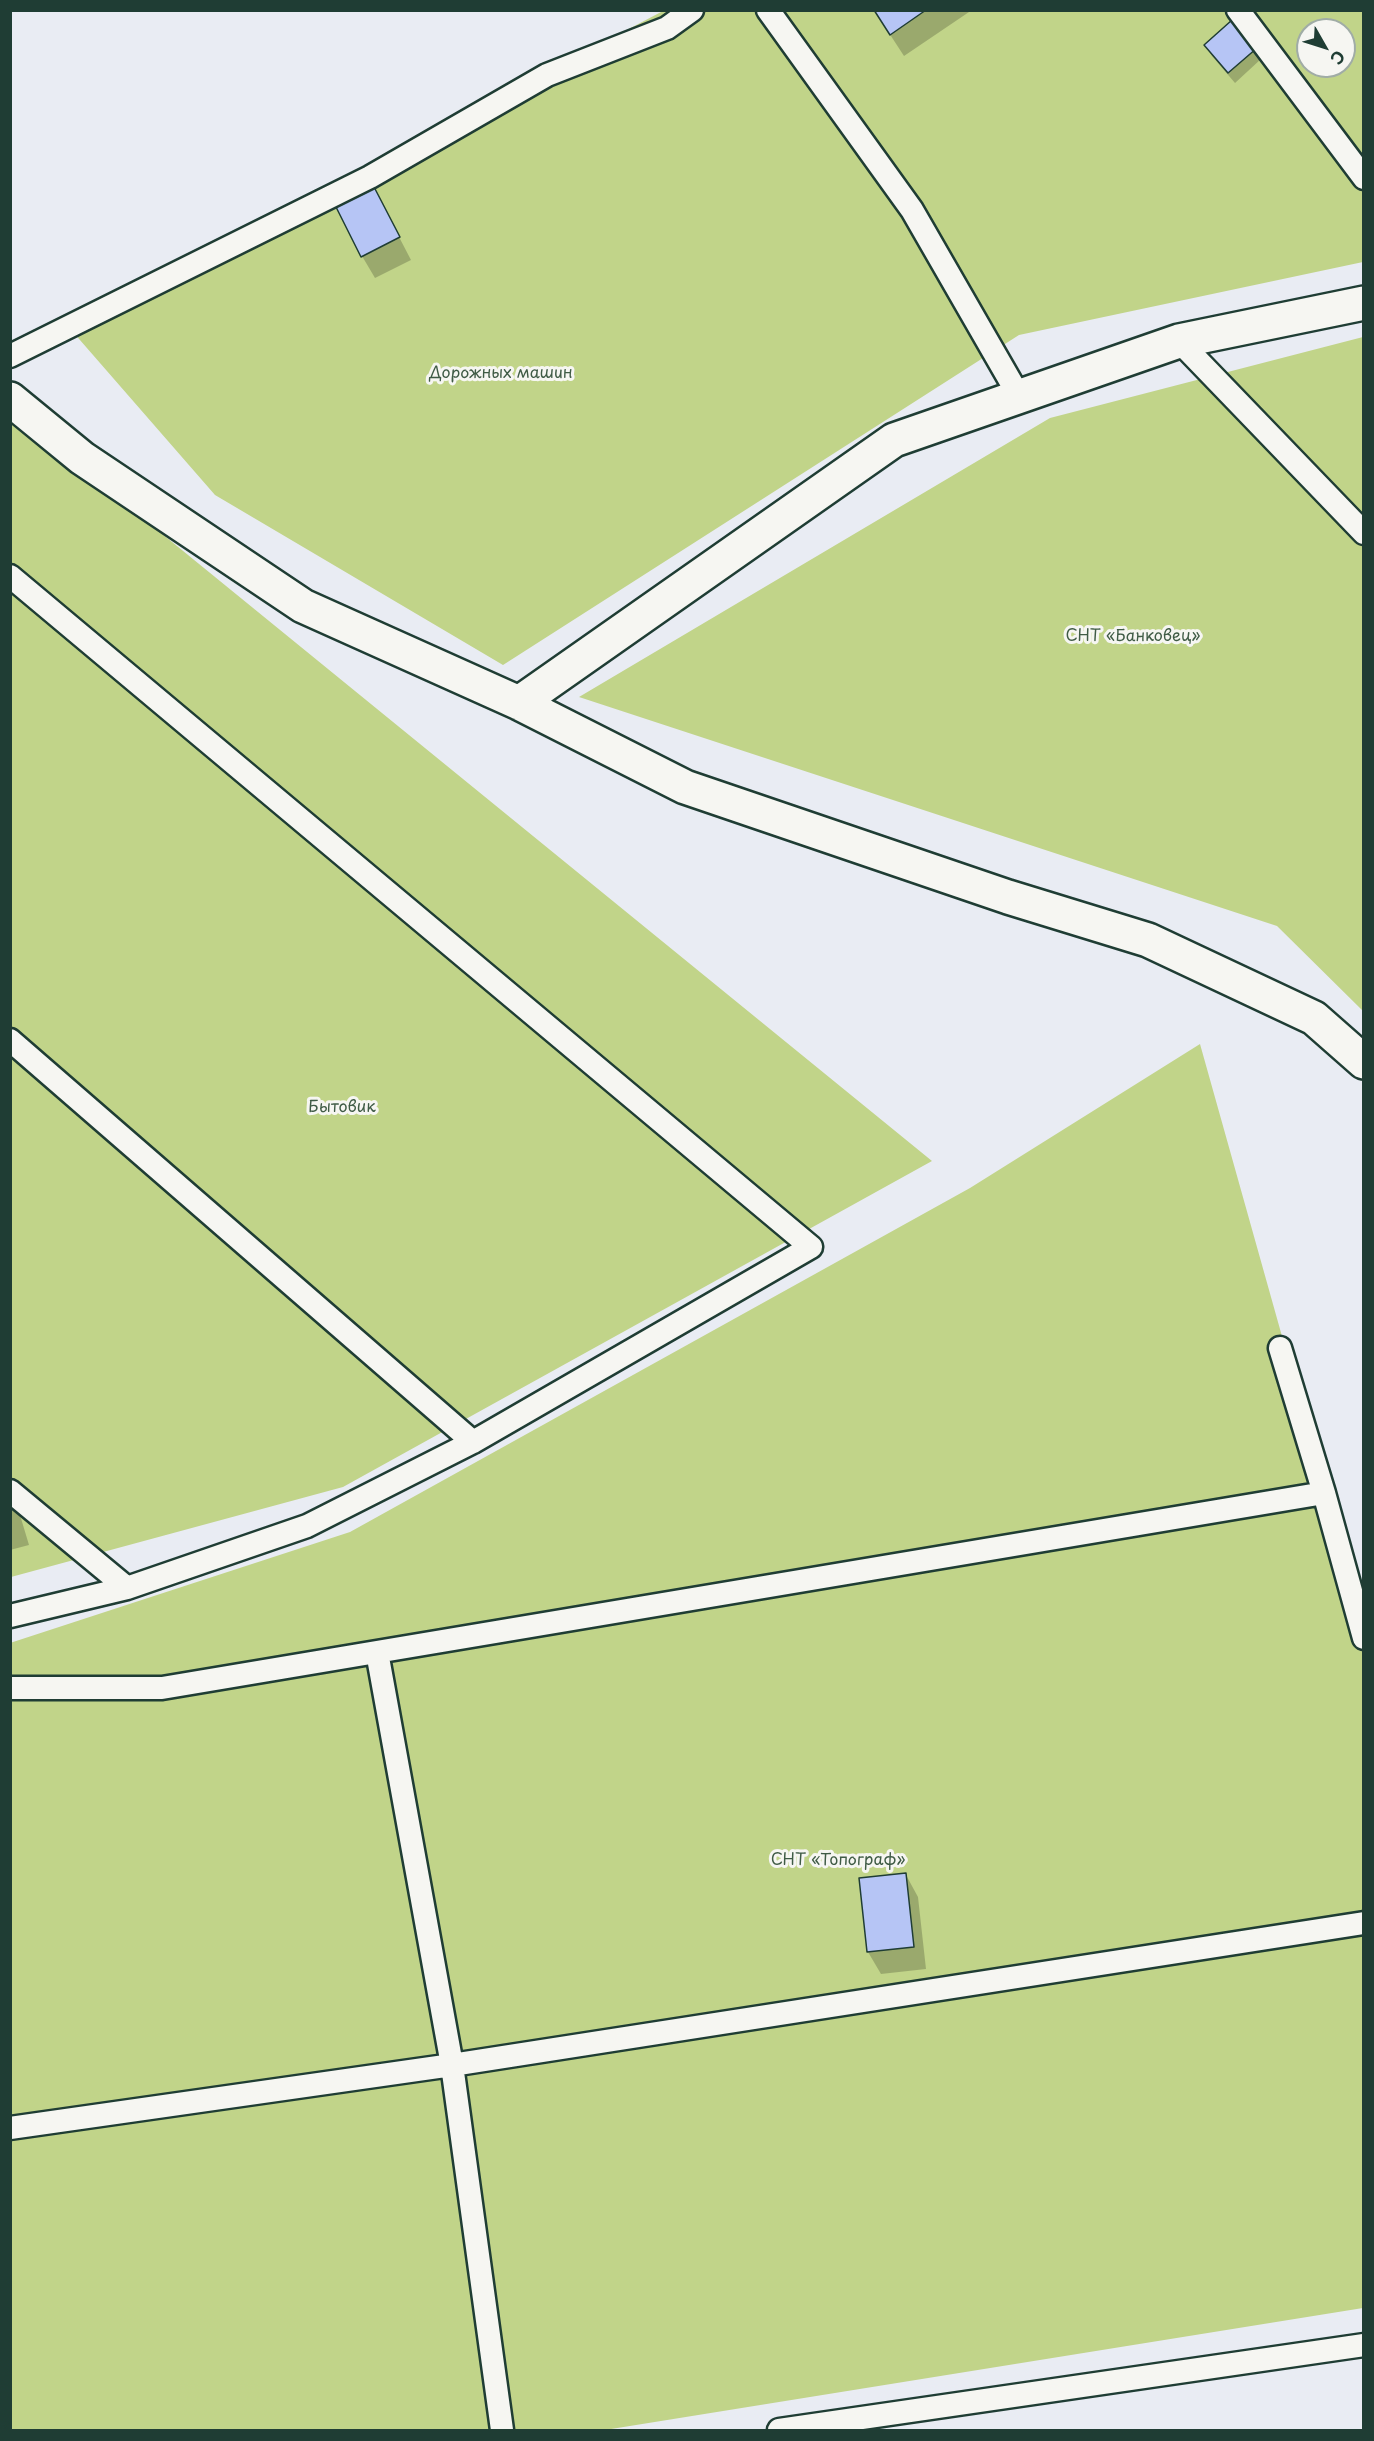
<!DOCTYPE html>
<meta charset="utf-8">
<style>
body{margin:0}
#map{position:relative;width:1374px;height:2441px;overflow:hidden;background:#e9ecf3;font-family:"Playpen Sans",sans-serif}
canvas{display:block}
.frame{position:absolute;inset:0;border:12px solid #1f3d34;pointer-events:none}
.north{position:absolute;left:1296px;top:18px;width:60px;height:60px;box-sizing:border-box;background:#f6f6f2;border:2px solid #a0aca6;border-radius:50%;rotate:129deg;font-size:16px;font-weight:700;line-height:24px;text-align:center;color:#1f3d34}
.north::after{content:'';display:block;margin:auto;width:21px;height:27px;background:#1f3d34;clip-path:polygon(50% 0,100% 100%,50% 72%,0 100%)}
</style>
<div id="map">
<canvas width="1374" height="2441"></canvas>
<div class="frame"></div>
<div class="north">С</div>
</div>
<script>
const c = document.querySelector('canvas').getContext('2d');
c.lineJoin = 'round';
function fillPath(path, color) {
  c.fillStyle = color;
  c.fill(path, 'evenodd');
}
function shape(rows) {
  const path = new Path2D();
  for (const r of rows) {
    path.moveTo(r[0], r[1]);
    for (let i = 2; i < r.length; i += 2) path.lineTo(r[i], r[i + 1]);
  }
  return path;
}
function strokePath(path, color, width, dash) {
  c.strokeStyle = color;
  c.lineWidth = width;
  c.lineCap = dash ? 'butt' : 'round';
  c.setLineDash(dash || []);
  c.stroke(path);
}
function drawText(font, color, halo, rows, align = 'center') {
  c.font = font + ' "Playpen Sans",sans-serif';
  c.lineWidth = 6;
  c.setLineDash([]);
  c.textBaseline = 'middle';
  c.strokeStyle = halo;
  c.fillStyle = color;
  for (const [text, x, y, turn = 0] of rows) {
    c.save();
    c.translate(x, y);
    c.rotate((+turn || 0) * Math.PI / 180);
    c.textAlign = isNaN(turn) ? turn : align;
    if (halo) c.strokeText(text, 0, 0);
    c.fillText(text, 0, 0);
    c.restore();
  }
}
fillPath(shape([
 [663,11,1363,11,1363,262,1019,335,503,665,215,495,66,324],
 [1308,30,1344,30,1344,66,1308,66],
 [1363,337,1363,1011,1277,926,579,697,1050,418],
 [10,410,932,1161,343,1487,11,1577],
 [1200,1044,1363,1625,1363,2308,605,2430,11,2430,10,1643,350,1532,970,1188]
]), '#c1d489');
fillPath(shape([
 [874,10,972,10,904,56],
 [1232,22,1261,59,1235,83,1212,56,1206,45],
 [373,187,411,260,375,278,362,256],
 [10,1493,17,1505,29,1545,10,1550],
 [906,1875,918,1897,926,1969,881,1974,868,1952,860,1880]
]), '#0003');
const building = shape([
 [874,10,926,10,890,35,874,10],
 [1232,20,1257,48,1228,73,1204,45,1232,20],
 [373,185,400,237,361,257,335,205,373,185],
 [906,1873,914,1947,867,1952,859,1878,906,1873]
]);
fillPath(building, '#b6c5f5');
strokePath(building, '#1f3d34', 1.5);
const service = shape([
 [768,10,912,210,1019,396],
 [1238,10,1364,178],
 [1179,341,1364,533],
 [10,356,370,177,547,75,667,28,692,10],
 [10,576,811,1247,473,1442,307,1526,127,1588,10,1616],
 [10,1040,473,1442],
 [1280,1348,1324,1493,1364,1638],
 [10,1491,127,1588],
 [377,1652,452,2065,502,2430],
 [10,1688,162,1688,1324,1493],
 [10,2128,452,2065,1364,1923],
 [779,2430,1364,2345]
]);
const minor = shape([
 [10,399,82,458,303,606,519,703,685,787,1008,897,1148,940,1314,1018,1364,1062],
 [519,703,894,440,1179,341,1364,303]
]);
strokePath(service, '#1f3d34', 27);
strokePath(minor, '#1f3d34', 38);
strokePath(service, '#f6f6f2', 22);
strokePath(minor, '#f6f6f2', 33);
drawText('16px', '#3f5b45', '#f6f6f2', [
 ["Дорожных машин",501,374],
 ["СНТ «Банковец»",1133,637],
 ["Бытовик",342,1108],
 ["СНТ «Топограф»",838,1861]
]);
</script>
